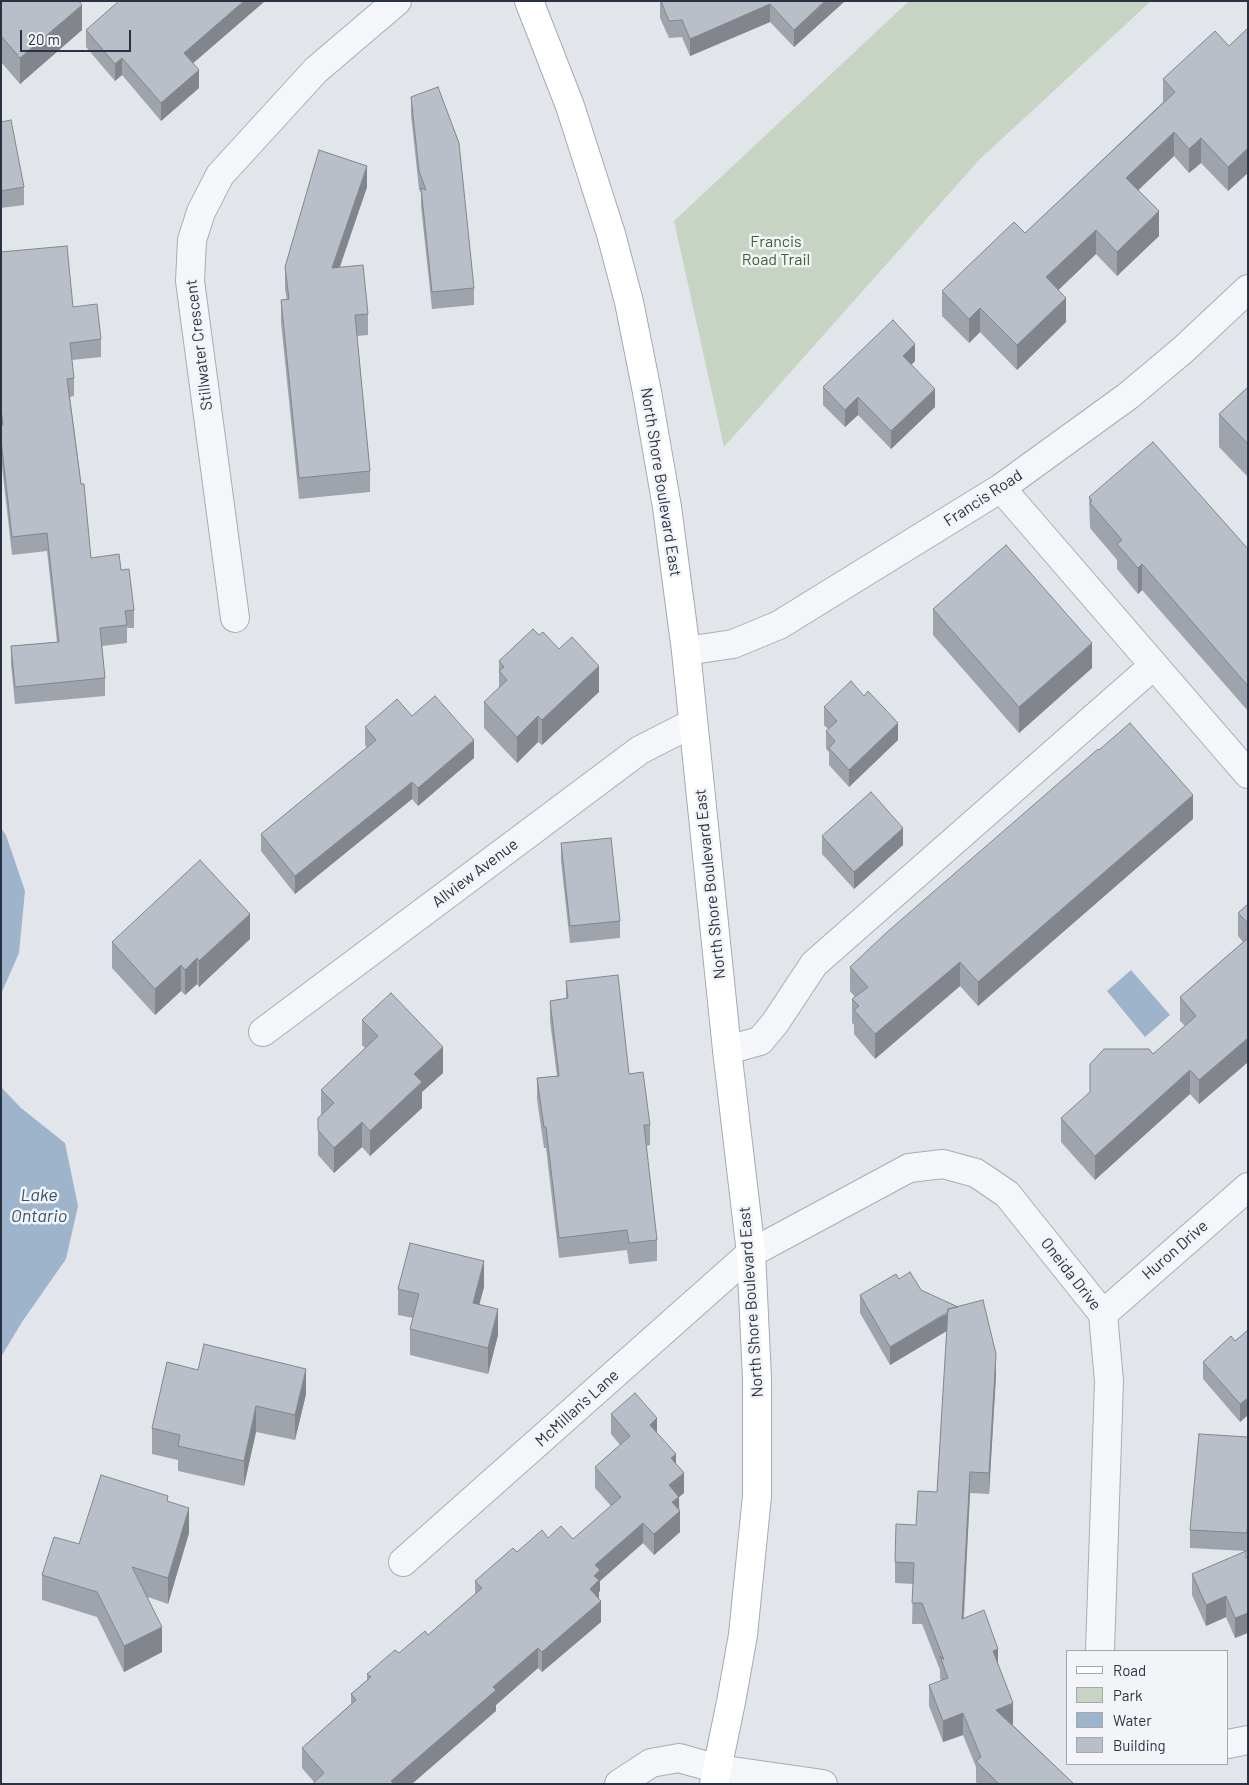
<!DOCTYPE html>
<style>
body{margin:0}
#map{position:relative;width:1249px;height:1785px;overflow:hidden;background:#e2e6eb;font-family:Barlow,sans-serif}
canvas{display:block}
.frame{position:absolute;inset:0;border:2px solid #2a3343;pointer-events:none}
.legend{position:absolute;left:1066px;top:1650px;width:162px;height:115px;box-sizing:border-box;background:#f2f4f8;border:1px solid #a2a7b0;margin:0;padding:6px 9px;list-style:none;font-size:15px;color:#2a3343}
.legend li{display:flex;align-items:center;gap:10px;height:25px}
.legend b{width:25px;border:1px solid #a2a7b0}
.scale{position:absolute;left:20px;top:30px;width:111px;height:22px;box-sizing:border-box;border:2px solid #2a3343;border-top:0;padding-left:6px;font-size:15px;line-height:18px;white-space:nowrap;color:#2a3343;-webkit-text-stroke:4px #f2f4f8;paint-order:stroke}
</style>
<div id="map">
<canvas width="1249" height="1785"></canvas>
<div class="frame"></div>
<ul class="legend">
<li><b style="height:6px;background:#fff"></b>Road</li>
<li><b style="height:14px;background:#c8d4c3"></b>Park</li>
<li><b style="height:14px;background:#9db4ca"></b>Water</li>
<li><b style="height:14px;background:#b9bfc8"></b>Building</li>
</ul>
<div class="scale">20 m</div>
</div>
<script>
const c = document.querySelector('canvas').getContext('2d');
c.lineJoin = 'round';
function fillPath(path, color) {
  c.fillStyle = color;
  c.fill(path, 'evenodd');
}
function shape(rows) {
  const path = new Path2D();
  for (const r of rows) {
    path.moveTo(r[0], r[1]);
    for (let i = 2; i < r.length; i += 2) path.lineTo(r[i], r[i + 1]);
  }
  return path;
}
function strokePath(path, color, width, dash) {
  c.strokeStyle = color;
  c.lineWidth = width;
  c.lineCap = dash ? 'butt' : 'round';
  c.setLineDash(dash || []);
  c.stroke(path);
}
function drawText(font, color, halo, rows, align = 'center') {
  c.font = font + ' Barlow,sans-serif';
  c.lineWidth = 5;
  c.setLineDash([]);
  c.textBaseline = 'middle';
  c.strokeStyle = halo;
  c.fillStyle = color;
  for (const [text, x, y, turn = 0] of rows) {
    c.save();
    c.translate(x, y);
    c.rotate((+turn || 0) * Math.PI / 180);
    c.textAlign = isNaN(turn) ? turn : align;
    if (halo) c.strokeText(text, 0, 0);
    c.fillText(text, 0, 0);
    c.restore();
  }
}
fillPath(shape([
 [909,1,1151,1,979,160,724,447,674,221]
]), '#c8d4c3');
fillPath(shape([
 [1,828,6,835,25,891,19,953,1,994],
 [1131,970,1170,1015,1145,1037,1107,991],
 [1,1087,21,1108,65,1143,78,1206,66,1259,22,1322,1,1357]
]), '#9db4ca');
const minor = shape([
 [1001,488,1248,774],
 [235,618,190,281,192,240,201,212,220,175,316,70,397,1],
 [686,651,733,644,779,625,1001,488,1128,396,1184,349,1248,289],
 [263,1032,640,750,693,723],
 [727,1050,760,1041,775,1023,814,964,1153,666],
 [1103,1314,1248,1187],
 [403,1562,751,1253,909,1168,943,1164,976,1173,1007,1194,1103,1314,1109,1381,1100,1651],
 [1228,1744,1248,1740],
 [619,1784,651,1763,679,1758,718,1769,823,1784]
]);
const major = shape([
 [529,1,570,106,611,234,629,302,647,392,667,507,686,651,727,1050,751,1253,757,1378,757,1496,743,1635,731,1702,714,1784]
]);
strokePath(minor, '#a7adb5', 30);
strokePath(major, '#a1aab6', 30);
strokePath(minor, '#f5f6f9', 28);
strokePath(major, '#fff', 28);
fillPath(shape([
 [1,1,82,30,20,84,1,62],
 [265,1,193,63,199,88,161,121,122,75,115,81,86,47,86,30],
 [660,1,845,1,794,47,770,22,690,56,682,37,669,38,660,18],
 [1229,46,1228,191,1201,163,1189,173,1174,156,1138,190,1159,236,1117,276,1096,254,1058,290,1066,322,1017,370,980,332,969,343,942,316,942,291,1025,233,1163,102,1163,79],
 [411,97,474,288,474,305,432,309,421,206,421,193,419,189,411,115],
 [1,122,24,187,24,205,1,208],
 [367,187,340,267,368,314,368,335,357,336,370,471,370,492,299,499,281,322,281,300,287,300,285,289,285,267],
 [1,252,73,307,101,339,101,357,72,360,74,378,74,396,70,397,91,558,121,570,134,610,134,628,127,628,127,643,102,646,105,678,105,696,15,704,11,664,11,646,57,642,47,551,12,555,1,458],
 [915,361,911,365,935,407,891,449,858,415,845,427,823,405,823,387],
 [1248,387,1248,477,1219,447,1219,414],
 [1089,497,1248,549,1248,711,1142,590,1138,594,1117,569,1117,560,1090,528],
 [933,609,1092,668,1019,733,933,635],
 [539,635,559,649,599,692,542,745,538,742,517,763,484,728,484,702,499,688,499,661],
 [824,707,898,740,849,787,829,765,829,752,826,749,826,731,828,729,824,725],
 [412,716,474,758,418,806,412,799,295,894,261,851,261,834,367,748,365,745,365,727],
 [1193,819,978,1006,960,986,875,1059,854,1034,854,1025,852,1023,852,999,855,997,850,991,850,967],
 [822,836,903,845,854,889,822,854],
 [561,843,620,921,620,938,570,943,561,861],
 [1248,904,1248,1062,1199,1104,1190,1094,1095,1180,1061,1142,1061,1118,1153,1054,1185,1026,1180,1021,1180,997,1243,942,1238,936,1238,913],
 [250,939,199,987,197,984,185,995,181,991,155,1015,112,968,112,942],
 [566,981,629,1074,650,1125,650,1145,646,1146,657,1240,657,1261,629,1264,627,1250,559,1258,546,1148,544,1148,537,1099,537,1078,557,1076,550,1021,550,1001,566,999],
 [362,1020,443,1073,422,1092,422,1108,370,1156,362,1147,334,1173,318,1155,318,1118,321,1115,321,1090,365,1048,362,1045],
 [899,1279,921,1290,996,1375,989,1494,970,1493,964,1618,998,1665,1013,1724,1012,1724,1074,1784,978,1784,976,1782,976,1767,963,1735,943,1742,929,1706,929,1685,941,1681,940,1677,940,1670,922,1624,912,1624,913,1584,895,1583,895,1562,916,1525,937,1492,947,1331,890,1365,860,1313,860,1295],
 [484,1287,479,1304,498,1335,488,1374,410,1355,410,1329,413,1318,398,1315,398,1289],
 [1248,1330,1248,1415,1240,1422,1203,1379,1203,1362,1235,1341],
 [306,1394,295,1440,256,1432,244,1486,178,1471,178,1460,152,1454,152,1428],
 [611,1414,657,1433,676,1464,684,1493,679,1497,680,1532,654,1555,643,1543,600,1581,600,1591,599,1592,599,1599,601,1622,542,1672,538,1668,496,1705,496,1711,314,1782,302,1768,302,1748,351,1704,351,1694,367,1680,367,1674,428,1635,475,1594,475,1581,517,1552,548,1538,573,1539,611,1506,595,1488,595,1467,620,1445,611,1434],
 [1248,1437,1247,1551,1246,1551,1235,1638,1226,1617,1206,1626,1192,1595,1192,1574,1246,1551,1190,1548,1190,1530],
 [168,1501,189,1533,168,1604,148,1597,162,1652,124,1672,97,1617,42,1600,42,1575,79,1544]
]), '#9fa4ac');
fillPath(shape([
 [244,1,265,1,184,71,184,53],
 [825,1,845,1,794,47,794,30],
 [770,4,770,22,690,56,690,39],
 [82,5,82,30,20,84,20,58],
 [122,58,122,75,115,81,115,64],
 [199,70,199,88,161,121,161,103],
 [1174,132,1174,156,1126,202,1126,178],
 [1201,138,1201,163,1189,173,1189,149],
 [1248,148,1248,173,1228,191,1228,167],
 [367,166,367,187,332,289,332,268],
 [1159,211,1159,236,1117,276,1117,252],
 [1096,230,1096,254,1046,302,1046,277],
 [1066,298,1066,322,1017,370,1017,345],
 [980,308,980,332,969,343,969,319],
 [915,344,915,361,903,373,903,356],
 [935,389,935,407,891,449,891,431],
 [858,397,858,415,845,427,845,410],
 [1142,564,1142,590,1138,594,1138,568],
 [1092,643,1092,668,1019,733,1019,707],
 [599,666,599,692,542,745,542,720],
 [538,716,538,742,517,763,517,737],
 [898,723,898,740,849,787,849,770],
 [474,740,474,758,418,806,418,788],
 [412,782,412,799,295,894,295,876],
 [1193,795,1193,819,978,1006,978,982],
 [903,828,903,845,854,889,854,872],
 [250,914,250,939,199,987,199,961],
 [197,958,197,984,185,995,185,970],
 [960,962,960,986,875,1059,875,1034],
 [181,965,181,991,155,1015,155,989],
 [1248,1038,1248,1062,1199,1104,1199,1080],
 [443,1047,443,1073,422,1092,422,1108,370,1156,370,1131,414,1074],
 [1190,1070,1190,1094,1095,1180,1095,1156],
 [362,1122,362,1147,334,1173,334,1148],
 [484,1261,484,1287,473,1329,473,1303],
 [958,1307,958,1324,890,1365,890,1347],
 [498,1309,498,1335,488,1374,488,1348],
 [996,1354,996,1375,989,1494,989,1473],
 [306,1369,306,1394,295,1440,295,1415],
 [1248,1398,1248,1415,1240,1422,1240,1404],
 [256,1406,256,1432,244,1486,244,1461],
 [657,1418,657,1439,650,1425],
 [676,1454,676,1475,671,1458],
 [970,1472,970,1493,962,1640,962,1619],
 [684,1473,684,1493,679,1497,679,1512,680,1511,680,1532,654,1555,654,1534,669,1485],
 [189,1508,189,1533,168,1604,168,1578],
 [1248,1520,1248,1537,1247,1551,1247,1533],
 [643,1523,643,1543,600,1581,600,1591,599,1592,599,1601,590,1589,595,1565],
 [1226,1596,1226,1617,1206,1626,1206,1605],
 [601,1601,601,1622,542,1672,542,1652],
 [1248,1613,1248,1633,1235,1638,1235,1618],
 [162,1627,162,1652,124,1672,124,1646],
 [538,1648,538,1668,496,1705,496,1711,412,1784,391,1784,391,1781,493,1687],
 [998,1649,998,1670,993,1651],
 [1013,1703,1013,1724,996,1731,996,1710],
 [963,1713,963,1735,943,1742,943,1721]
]), '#82868c');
const building = shape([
 [1,1,79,1,82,5,20,58,1,36,1,1],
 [119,1,244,1,184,53,199,70,161,103,122,58,115,64,86,30,119,1],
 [661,1,825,1,794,30,770,4,690,39,682,20,669,21,661,1],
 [1248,28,1248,148,1228,167,1201,138,1189,149,1174,132,1126,178,1159,211,1117,252,1096,230,1046,277,1066,298,1017,345,980,308,969,319,942,291,1014,222,1025,233,1175,92,1163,79,1215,31,1229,46,1248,28],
 [438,87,459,143,474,288,432,292,421,188,426,190,419,171,411,97,438,87],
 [11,120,24,187,1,191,1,122,11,120],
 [319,150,367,166,332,268,363,265,368,314,355,315,370,471,299,478,281,300,289,299,285,267,319,150],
 [67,246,73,307,97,304,101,339,70,343,74,378,67,379,81,484,84,484,91,558,119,554,121,570,129,569,134,610,125,611,127,625,100,628,105,678,15,687,11,646,59,642,47,533,12,537,1,440,1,425,3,425,1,409,1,252,67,246],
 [893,320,915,344,903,356,935,389,891,431,858,397,845,410,823,387,893,320],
 [1248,387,1248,444,1219,414,1248,387],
 [1153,442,1248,549,1248,686,1142,564,1138,568,1117,544,1122,540,1090,503,1092,501,1089,497,1153,442],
 [1006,545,1092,643,1019,707,933,609,1006,545],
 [533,629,539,635,543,632,559,649,572,637,599,666,542,720,538,716,517,737,484,702,507,680,499,671,504,667,499,661,533,629],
 [851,681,864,696,868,691,898,723,849,770,829,748,835,741,826,731,837,721,824,707,851,681],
 [435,696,474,740,418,788,412,782,295,876,261,834,376,740,365,727,397,699,412,716,435,696],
 [1130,723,1193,795,978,982,960,962,875,1034,854,1010,859,1006,852,999,868,987,850,967,886,933,1098,749,1099,750,1130,723],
 [871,792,903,828,854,872,822,836,871,792],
 [611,838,620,921,570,926,561,843,611,838],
 [200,860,250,914,199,961,197,958,185,970,181,965,155,989,112,942,200,860],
 [1248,904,1248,923,1238,913,1248,904],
 [1248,938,1248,1038,1199,1080,1190,1070,1095,1156,1061,1118,1090,1092,1090,1064,1104,1049,1149,1049,1153,1054,1196,1016,1180,997,1248,938],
 [618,975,629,1074,643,1072,650,1125,644,1125,657,1240,629,1243,627,1230,559,1238,546,1127,544,1127,537,1078,559,1076,550,1001,568,998,566,981,618,975],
 [391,993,443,1047,414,1074,422,1082,370,1131,362,1122,334,1148,318,1130,318,1118,334,1103,321,1090,378,1036,362,1020,391,993],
 [410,1243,484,1261,473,1303,498,1309,488,1348,410,1329,419,1294,398,1289,410,1243],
 [910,1272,921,1290,958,1307,948,1309,948,1312,890,1347,860,1295,896,1274,899,1279,910,1272],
 [983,1300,996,1354,989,1473,970,1472,962,1619,984,1610,998,1649,993,1651,1013,1703,996,1710,1074,1784,999,1784,976,1761,981,1757,963,1713,943,1721,929,1685,948,1678,940,1656,944,1660,922,1603,912,1603,914,1563,895,1562,896,1524,916,1525,918,1491,937,1492,948,1309,983,1300],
 [1248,1330,1248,1398,1240,1404,1203,1362,1231,1336,1235,1341,1248,1330],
 [204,1344,306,1369,295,1415,256,1406,244,1461,178,1446,180,1435,152,1428,167,1362,198,1370,204,1344],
 [635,1393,657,1418,650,1425,676,1454,671,1458,684,1473,669,1485,679,1497,672,1502,680,1511,654,1534,643,1523,595,1565,600,1570,594,1576,599,1580,590,1589,601,1601,542,1652,538,1648,493,1687,496,1690,391,1781,394,1784,312,1784,324,1773,302,1748,356,1700,351,1694,371,1677,367,1674,395,1650,399,1653,425,1631,428,1635,482,1588,475,1581,513,1548,517,1552,542,1530,548,1538,561,1526,573,1539,621,1497,595,1467,630,1436,611,1414,635,1393],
 [1199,1434,1248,1437,1248,1520,1247,1533,1190,1530,1199,1434],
 [101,1475,168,1496,167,1501,189,1508,168,1578,132,1567,162,1627,124,1646,97,1592,42,1575,54,1537,79,1544,101,1475],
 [1246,1551,1246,1558,1248,1557,1248,1613,1235,1618,1226,1596,1206,1605,1192,1574,1246,1551]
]);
fillPath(building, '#b9bfc8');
strokePath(building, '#82868c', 1);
drawText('16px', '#3f5e37', '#f2f4f8', [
 ["Francis",776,242],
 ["Road Trail",776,260]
]);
drawText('16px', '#2a3343', '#f2f4f8', [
 ["Stillwater Crescent",199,345,-97],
 ["North Shore Boulevard East",661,482,81],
 ["Francis Road",983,498,-33],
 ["Allview Avenue",475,873,-37],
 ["North Shore Boulevard East",710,884,-96],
 ["Huron Drive",1175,1250,-41],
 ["Oneida Drive",1071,1274,52],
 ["North Shore Boulevard East",751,1302,-94],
 ["McMillan's Lane",577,1408,-42]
]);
drawText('italic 18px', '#345377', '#f2f4f8', [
 ["Lake",39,1195],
 ["Ontario",39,1216]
]);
</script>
